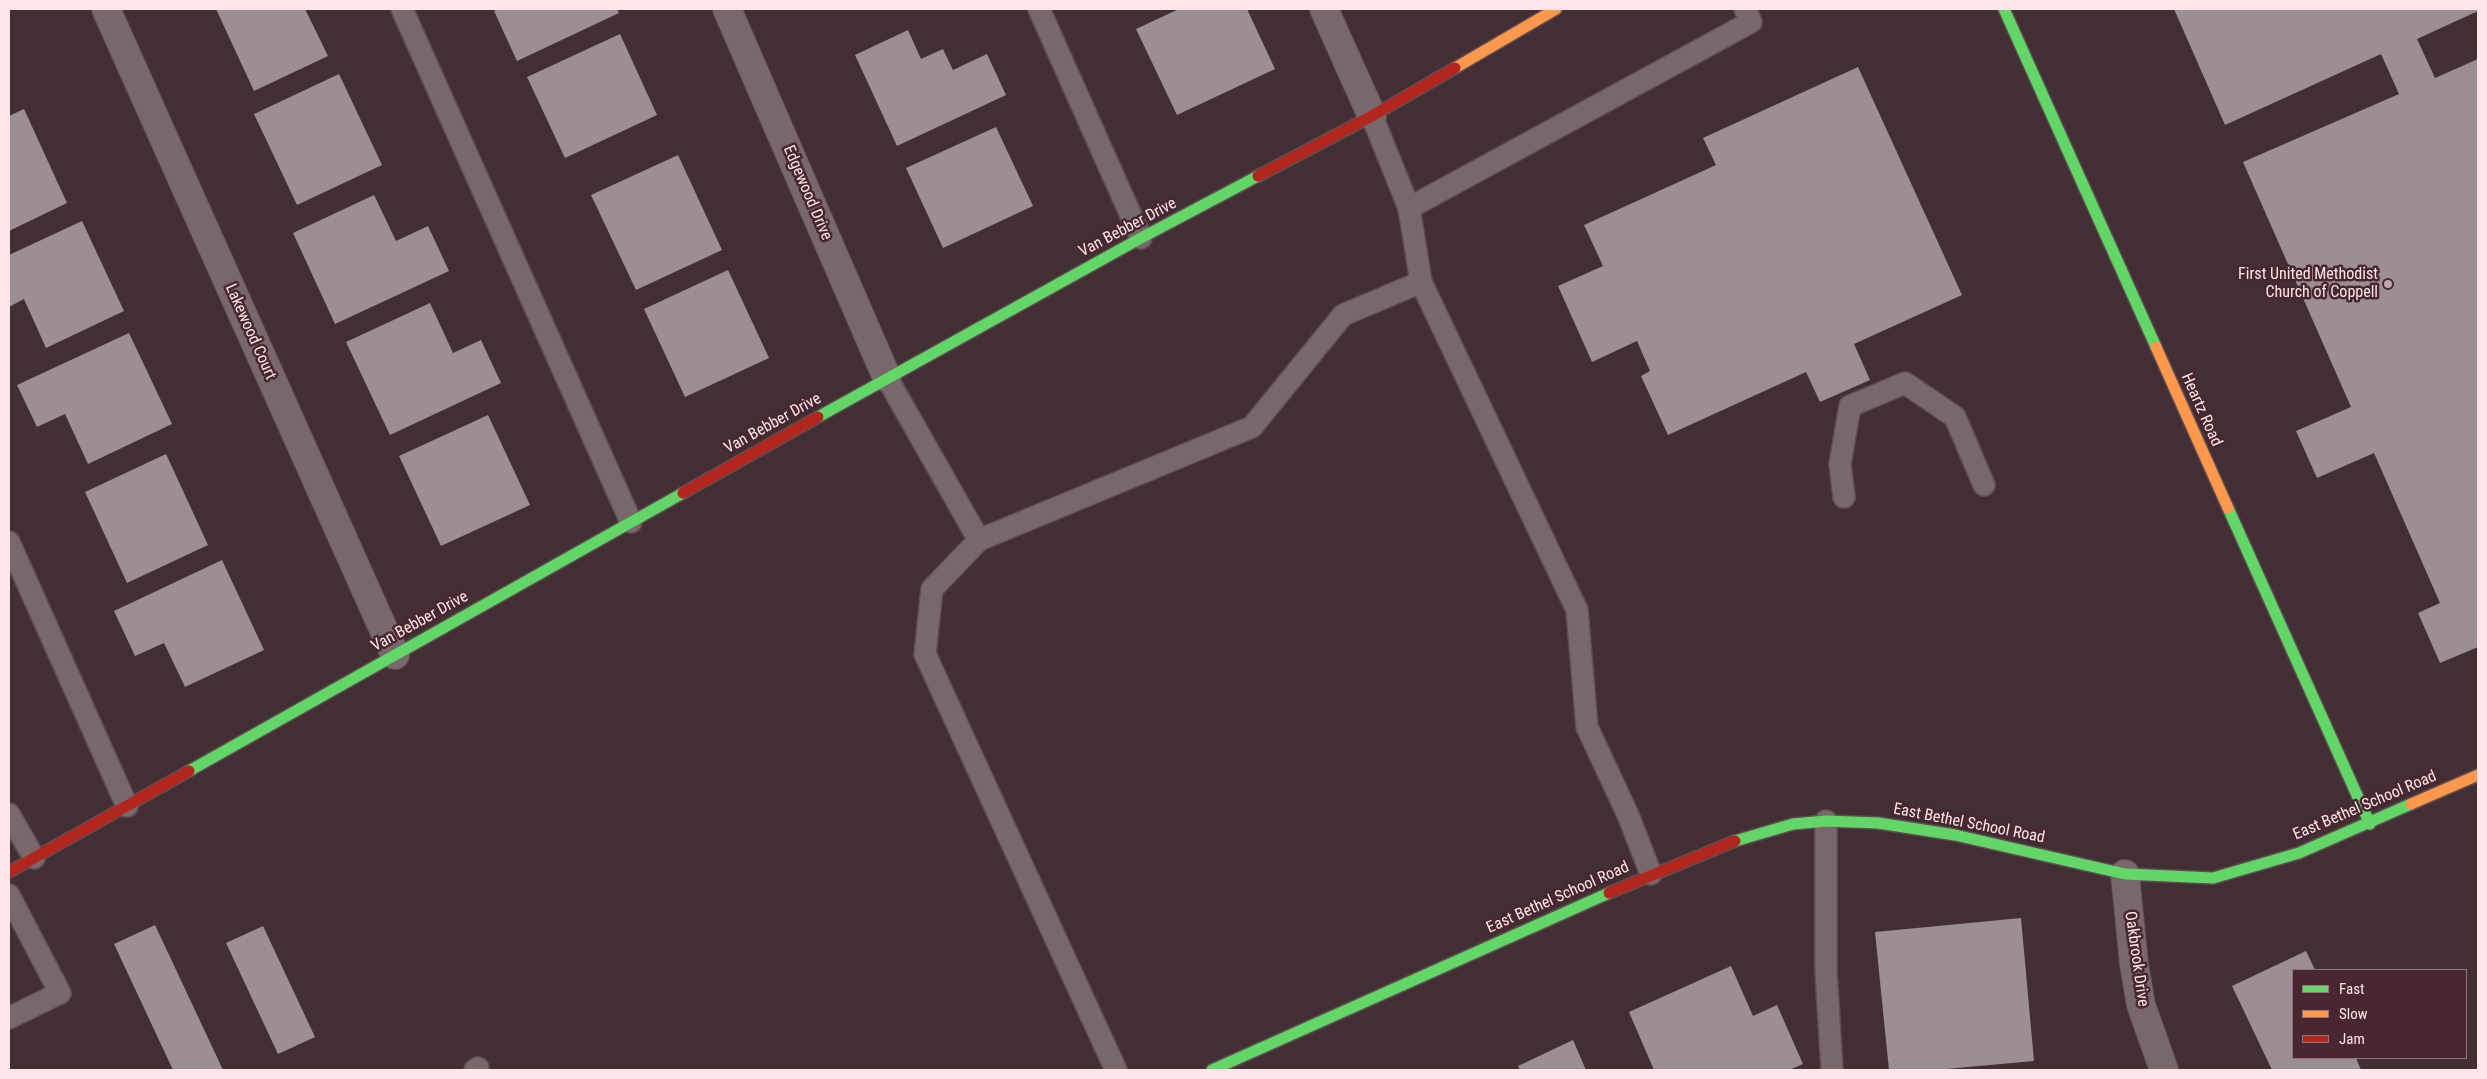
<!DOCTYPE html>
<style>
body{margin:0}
#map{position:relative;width:2487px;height:1079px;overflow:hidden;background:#412f34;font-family:"Roboto Condensed",sans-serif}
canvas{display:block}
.frame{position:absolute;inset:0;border:10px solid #fde6ea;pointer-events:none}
.legend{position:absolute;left:2292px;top:969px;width:175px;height:90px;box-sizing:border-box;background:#492730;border:1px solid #91737a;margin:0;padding:6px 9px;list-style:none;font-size:15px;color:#fde6ea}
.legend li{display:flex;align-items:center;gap:10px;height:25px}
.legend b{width:25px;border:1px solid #91737a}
</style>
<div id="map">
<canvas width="2487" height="1079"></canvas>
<div class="frame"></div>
<ul class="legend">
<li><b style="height:6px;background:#63d668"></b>Fast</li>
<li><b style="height:6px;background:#ff974d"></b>Slow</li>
<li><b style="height:6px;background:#b3261e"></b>Jam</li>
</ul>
</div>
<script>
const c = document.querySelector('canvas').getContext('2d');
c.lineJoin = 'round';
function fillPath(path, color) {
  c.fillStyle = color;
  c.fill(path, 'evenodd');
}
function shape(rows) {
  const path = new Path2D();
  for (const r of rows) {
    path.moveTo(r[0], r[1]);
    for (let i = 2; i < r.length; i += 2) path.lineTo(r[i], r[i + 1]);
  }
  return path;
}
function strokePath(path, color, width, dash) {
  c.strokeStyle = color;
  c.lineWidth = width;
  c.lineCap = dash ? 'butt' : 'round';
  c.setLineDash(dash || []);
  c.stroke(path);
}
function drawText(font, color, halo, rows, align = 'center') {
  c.font = font + ' "Roboto Condensed",sans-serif';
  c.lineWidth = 5;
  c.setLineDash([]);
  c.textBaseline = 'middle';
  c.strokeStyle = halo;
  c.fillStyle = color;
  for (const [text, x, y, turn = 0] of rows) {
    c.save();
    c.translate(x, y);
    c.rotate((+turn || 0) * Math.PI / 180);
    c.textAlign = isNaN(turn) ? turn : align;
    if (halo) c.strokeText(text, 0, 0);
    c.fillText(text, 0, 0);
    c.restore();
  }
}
fillPath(shape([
 [216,9,305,9,328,56,254,91],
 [498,9,617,9,619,13,517,61,494,11],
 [1179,9,1247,9,1275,69,1177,115,1136,29],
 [2174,9,2478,9,2478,11,2417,39,2435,78,2478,59,2478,647,2440,663,2418,613,2440,603,2374,453,2317,478,2296,431,2351,407,2243,162,2399,94,2381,54,2225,125],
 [908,30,921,59,943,49,953,70,987,54,1006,95,897,146,855,55],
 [620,34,657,115,565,158,527,77],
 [1858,67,1962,295,1854,344,1870,380,1820,402,1806,372,1668,435,1641,376,1650,371,1637,341,1592,362,1558,286,1603,266,1584,225,1716,165,1703,138],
 [339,74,382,165,297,205,254,114],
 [24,109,67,203,9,231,9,116],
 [996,127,1033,206,943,248,906,168],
 [678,155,722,250,636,290,591,195],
 [374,195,396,241,428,226,449,271,335,324,293,233],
 [82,221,124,311,46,348,24,299,9,307,9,255],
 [728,270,769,358,685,397,644,309],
 [430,303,453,353,481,340,501,383,390,435,346,342],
 [129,333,172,424,88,464,65,414,37,427,17,385],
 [488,415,530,505,441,546,399,456],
 [166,454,208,545,127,583,85,492],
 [222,560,264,650,185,687,164,643,135,656,114,611],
 [2021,918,2034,1061,1935,1070,1889,1070,1875,932],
 [155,925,223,1070,173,1070,114,944],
 [263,926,315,1037,278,1054,226,943],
 [2306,951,2315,970,2293,970,2293,1058,2356,1058,2361,1070,2272,1070,2232,986],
 [1731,966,1753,1016,1777,1005,1803,1064,1789,1070,1654,1070,1629,1012],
 [1573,1040,1586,1070,1520,1070,1518,1066]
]), '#9c8f93');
const lane = shape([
 [402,9,631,522],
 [1039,9,1141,238],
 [1372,116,1409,208,1421,282,1577,610,1587,727,1628,815,1651,874],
 [1409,208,1751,22,1745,9],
 [887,378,979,540,1252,427,1343,315,1421,282],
 [1844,497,1840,464,1850,406,1905,383,1955,417,1984,485],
 [979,540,932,589,925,654,1116,1070],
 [9,542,127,806],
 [9,814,34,858],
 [1826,821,1826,971,1832,1070],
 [9,895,60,993,9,1018],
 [475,1070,478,1068]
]);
const street = shape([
 [106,9,395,655],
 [727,9,887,378],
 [1324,9,1372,116],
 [2125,874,2134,964,2141,1005,2164,1070]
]);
const fast = shape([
 [2004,9,2156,347],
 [818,417,1141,238,1258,176],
 [2228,508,2370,824],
 [189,771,683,493],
 [1735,841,1793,824,1826,821,1878,823,1955,835,2125,874,2213,878,2299,853,2411,804],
 [1212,1070,1609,893]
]);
const slow = shape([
 [1455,68,1556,9],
 [2156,347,2228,508],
 [2411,804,2478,775]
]);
const jam = shape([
 [1258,176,1372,116,1455,68],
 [683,493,818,417],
 [9,872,189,771],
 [1609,893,1735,841]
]);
strokePath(lane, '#5e4d52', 24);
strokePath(street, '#5e4d52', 30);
strokePath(fast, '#5e4d52', 14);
strokePath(slow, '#5e4d52', 14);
strokePath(jam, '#5e4d52', 14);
strokePath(lane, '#78686b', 21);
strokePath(street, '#78686b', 28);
strokePath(fast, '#63d668', 11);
strokePath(slow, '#ff974d', 11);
strokePath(jam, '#b3261e', 11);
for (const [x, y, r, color] of [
 [2388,284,5,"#bba6aa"]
]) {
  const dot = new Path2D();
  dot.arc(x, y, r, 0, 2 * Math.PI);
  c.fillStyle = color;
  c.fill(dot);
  strokePath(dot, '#492730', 2);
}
drawText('16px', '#fde6ea', '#492730', [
 ["Edgewood Drive",807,193,67],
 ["Van Bebber Drive",1128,228,-28],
 ["Lakewood Court",250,332,66],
 ["Heartz Road",2201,410,66],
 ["Van Bebber Drive",773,424,-29],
 ["Van Bebber Drive",420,622,-29],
 ["East Bethel School Road",2365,806,-23],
 ["East Bethel School Road",1969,824,11],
 ["East Bethel School Road",1558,898,-24],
 ["Oakbrook Drive",2136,959,82]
]);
drawText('16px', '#fde6ea', '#492730', [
 ["First United Methodist",2378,275],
 ["Church of Coppell",2378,293]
], 'right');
</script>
